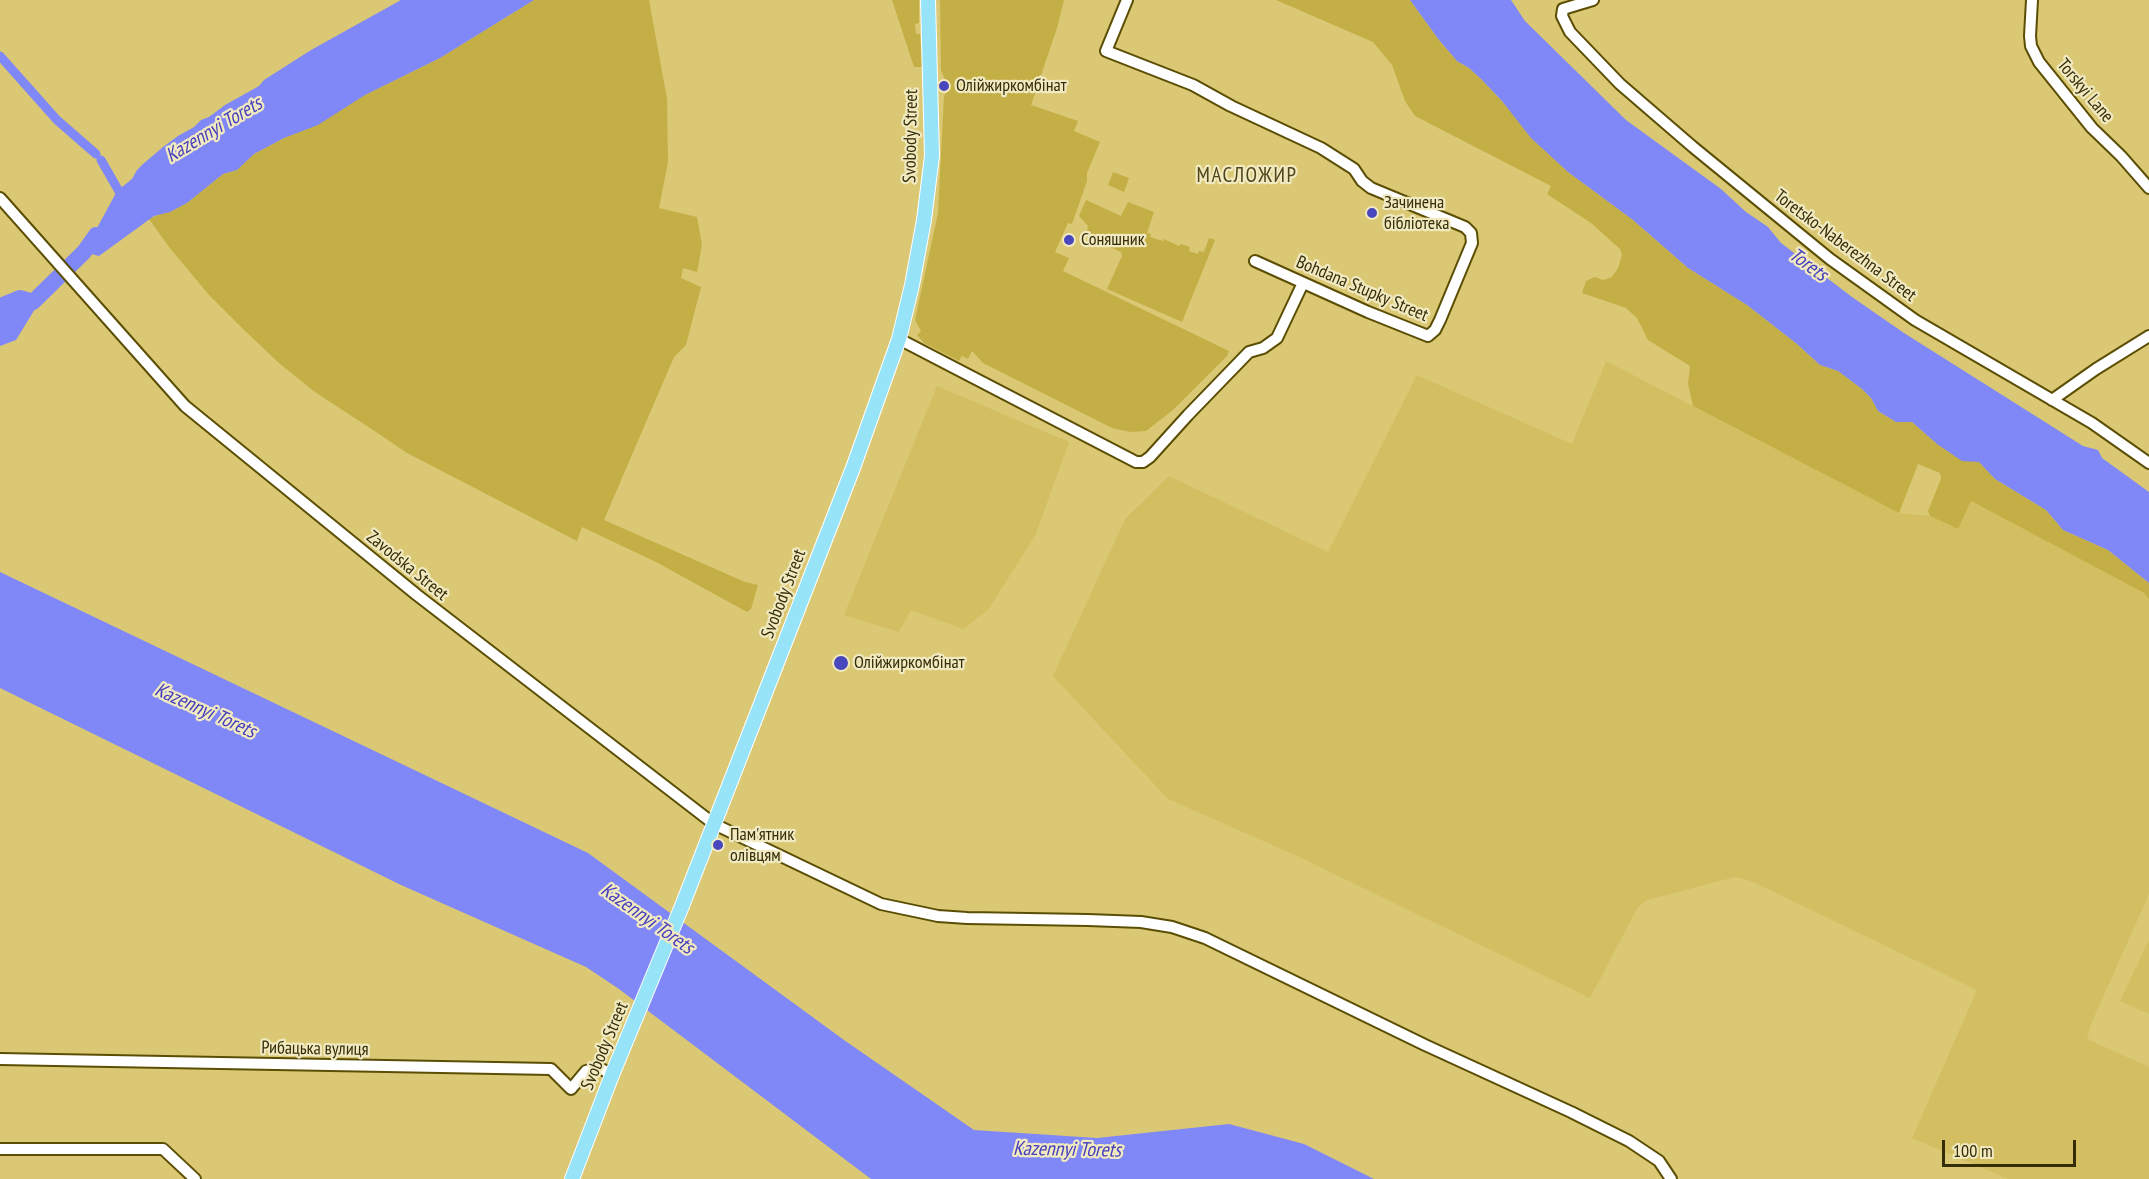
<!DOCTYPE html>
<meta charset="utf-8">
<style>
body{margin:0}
#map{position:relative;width:2149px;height:1179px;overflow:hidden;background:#dac874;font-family:"PT Sans Narrow",sans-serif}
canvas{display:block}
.scale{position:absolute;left:1942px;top:1140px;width:134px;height:27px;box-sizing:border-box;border:3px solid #342d08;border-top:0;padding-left:8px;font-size:18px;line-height:21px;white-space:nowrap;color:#342d08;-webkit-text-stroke:4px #f1e9c0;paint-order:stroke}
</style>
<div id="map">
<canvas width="2149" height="1179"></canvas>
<div class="scale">100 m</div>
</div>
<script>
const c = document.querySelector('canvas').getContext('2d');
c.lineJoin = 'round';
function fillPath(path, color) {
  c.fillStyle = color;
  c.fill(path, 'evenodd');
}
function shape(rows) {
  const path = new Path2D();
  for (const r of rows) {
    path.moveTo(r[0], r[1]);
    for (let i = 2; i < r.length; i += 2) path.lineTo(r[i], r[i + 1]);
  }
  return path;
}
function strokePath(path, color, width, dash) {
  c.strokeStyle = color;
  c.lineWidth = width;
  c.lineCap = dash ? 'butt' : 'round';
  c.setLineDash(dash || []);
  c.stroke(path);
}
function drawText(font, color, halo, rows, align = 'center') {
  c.font = font + ' "PT Sans Narrow",sans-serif';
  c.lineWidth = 4.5;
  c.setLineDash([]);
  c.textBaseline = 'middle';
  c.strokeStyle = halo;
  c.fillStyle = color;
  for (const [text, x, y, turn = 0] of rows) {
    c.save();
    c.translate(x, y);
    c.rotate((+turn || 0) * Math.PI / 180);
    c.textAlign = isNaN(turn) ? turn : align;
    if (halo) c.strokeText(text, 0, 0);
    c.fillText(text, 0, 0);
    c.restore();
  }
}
fillPath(shape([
 [1606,361,1899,513,1930,516,1958,529,1971,501,2144,593,2149,599,2149,894,2091,1024,2087,1039,2149,1067,2149,1179,2008,1179,1912,1138,1977,990,1751,881,1735,877,1647,900,1638,907,1590,998,1295,855,1168,799,1053,676,1125,519,1169,476,1328,552,1417,375,1572,444],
 [937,386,1069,442,1035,536,988,610,963,629,911,610,899,632,844,615],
 [2149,940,2149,1014,2120,1001]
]), '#d3bf61');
fillPath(shape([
 [534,0,649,0,667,99,668,162,659,208,697,217,702,245,697,272,683,268,681,278,701,287,686,345,674,357,604,520,745,582,758,585,751,609,747,612,656,562,582,527,577,541,407,453,373,430,315,392,280,364,242,328,209,295,169,247,149,219,187,203,223,174,237,170,254,154,284,138,318,124,365,95,440,58],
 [892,0,919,0,919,23,915,24,916,34,920,34,922,67,914,67],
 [940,0,1064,0,1057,28,1031,105,1078,121,1074,131,1100,142,1087,173,1087,181,1072,224,1068,223,1055,252,1069,258,1063,271,1229,351,1227,356,1173,410,1146,431,1130,432,1112,428,983,363,972,351,968,359,962,356,959,361,924,343,917,335,921,331,915,320,938,213,944,96,948,90,948,80,945,80,941,70],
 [1276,0,1410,0,1439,40,1457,61,1469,68,1481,79,1568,172,1633,220,1688,268,1747,305,1797,344,1820,365,1838,371,1862,389,1871,398,1878,411,1896,422,1912,422,1937,444,1979,462,1995,479,2046,510,2063,530,2108,550,2149,583,2149,599,2144,593,1971,501,1958,529,1930,516,1928,511,1941,479,1940,473,1918,464,1899,513,1693,406,1688,384,1690,366,1648,340,1637,318,1626,308,1582,293,1586,281,1595,277,1603,280,1612,277,1618,268,1622,255,1620,249,1591,223,1547,194,1551,186,1415,116,1405,101,1392,65,1373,42],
 [1113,172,1129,178,1124,192,1108,185],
 [1086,200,1121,216,1128,202,1154,212,1147,233,1151,234,1150,237,1163,241,1164,239,1179,246,1181,244,1190,247,1189,251,1198,254,1199,251,1204,252,1209,238,1215,240,1182,322,1107,289,1122,256,1121,252,1086,236,1088,226,1079,216]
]), '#c4af46');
fillPath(shape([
 [401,0,534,0,440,58,365,95,318,125,284,138,254,154,237,170,223,174,187,203,170,212,154,216,99,256,84,252,117,191,132,179,137,170,143,164,163,147,178,136,194,127,201,120,209,117,225,105,259,86,264,80,311,50],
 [1410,0,1511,0,1525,21,1626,120,1721,189,1746,212,1768,227,1781,243,1852,297,1904,333,2083,446,2098,450,2102,458,2149,492,2149,583,2108,550,2063,530,2046,510,1995,479,1979,462,1962,461,1937,444,1912,422,1896,422,1878,411,1871,398,1862,389,1838,371,1820,365,1797,344,1747,305,1688,268,1633,220,1568,172,1531,138,1502,101,1481,79,1469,68,1457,61,1439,40],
 [32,295,35,309,16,340,0,346,0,299],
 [0,572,588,853,844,1040,974,1130,1097,1138,1229,1124,1304,1144,1374,1179,871,1179,619,989,586,967,401,885,0,688]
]), '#8088f7');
strokePath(shape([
 [0,56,57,120,96,154],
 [101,160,124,200]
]), '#8088f7', 9);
strokePath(shape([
 [0,306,20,298,33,302,84,252,96,235]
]), '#8088f7', 16);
const minor = shape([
 [1127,0,1106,51,1193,85,1231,106,1321,148,1354,169,1362,181,1371,188,1465,227,1471,233,1472,243,1440,320,1435,330,1428,336,1368,312,1255,261],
 [1593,0,1563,9,1562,16,1570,32,1620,84,1693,147,1830,259,1915,320,2092,423,2149,463],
 [2032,0,2030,36,2031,46,2039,62,2092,128,2121,156,2149,188],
 [0,198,185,406,417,595,714,824,881,904,938,916,967,918,1088,920,1141,922,1172,927,1205,938,1425,1045,1571,1112,1629,1141,1659,1161,1671,1179],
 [899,339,1136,462,1143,462,1150,457,1188,415,1249,352,1263,348,1277,338,1303,283],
 [2052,400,2096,369,2149,336],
 [0,1059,551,1069,571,1089,586,1071,600,1068,612,1075],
 [0,1149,163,1149,195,1179]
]);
const major = shape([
 [572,1179,612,1075,682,906,764,696,853,468,899,339,912,285,924,220,932,156,928,0]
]);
strokePath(minor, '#5b4e04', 14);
strokePath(major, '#fff', 16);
strokePath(minor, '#fff', 10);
strokePath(major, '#97e3f7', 14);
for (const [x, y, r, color] of [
 [944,86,6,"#4947bd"],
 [1372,213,6,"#4947bd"],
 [1069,240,6,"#4947bd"],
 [841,663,8,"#4947bd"],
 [718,845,6,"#4947bd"]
]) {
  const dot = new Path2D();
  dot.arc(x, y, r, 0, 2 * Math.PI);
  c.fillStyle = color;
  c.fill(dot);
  strokePath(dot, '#f1e9c0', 2);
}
drawText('18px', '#342d08', '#f1e9c0', [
 ["Олійжиркомбінат",956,86],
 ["Зачинена",1384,203],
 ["бібліотека",1384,224],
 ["Соняшник",1081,240],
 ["Олійжиркомбiнат",854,663],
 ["Пам'ятник",730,835],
 ["олівцям",730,856]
], 'left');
drawText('18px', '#342d08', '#f1e9c0', [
 ["Torskyi Lane",2085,91,50],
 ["Svobody Street",911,136,-89],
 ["Toretsko-Naberezhna Street",1845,246,37],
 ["Bohdana Stupky Street",1362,289,23],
 ["Zavodska Street",407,566,39],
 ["Svobody Street",784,594,-69],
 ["Svobody Street",605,1046,-67],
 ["Рибацька вулиця",315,1049,1]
]);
drawText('italic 20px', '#453fbf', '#f1e9c0', [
 ["Kazennyi Torets",214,130,-31],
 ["Torets",1808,265,36],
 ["Kazennyi Torets",205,711,24],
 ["Kazennyi Torets",647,919,35],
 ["Kazennyi Torets",1067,1150,1]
]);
c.letterSpacing = '1.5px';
drawText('21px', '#4e4518', '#f1e9c0', [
 ["МАСЛОЖИР",1247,176]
]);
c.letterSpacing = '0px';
</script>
